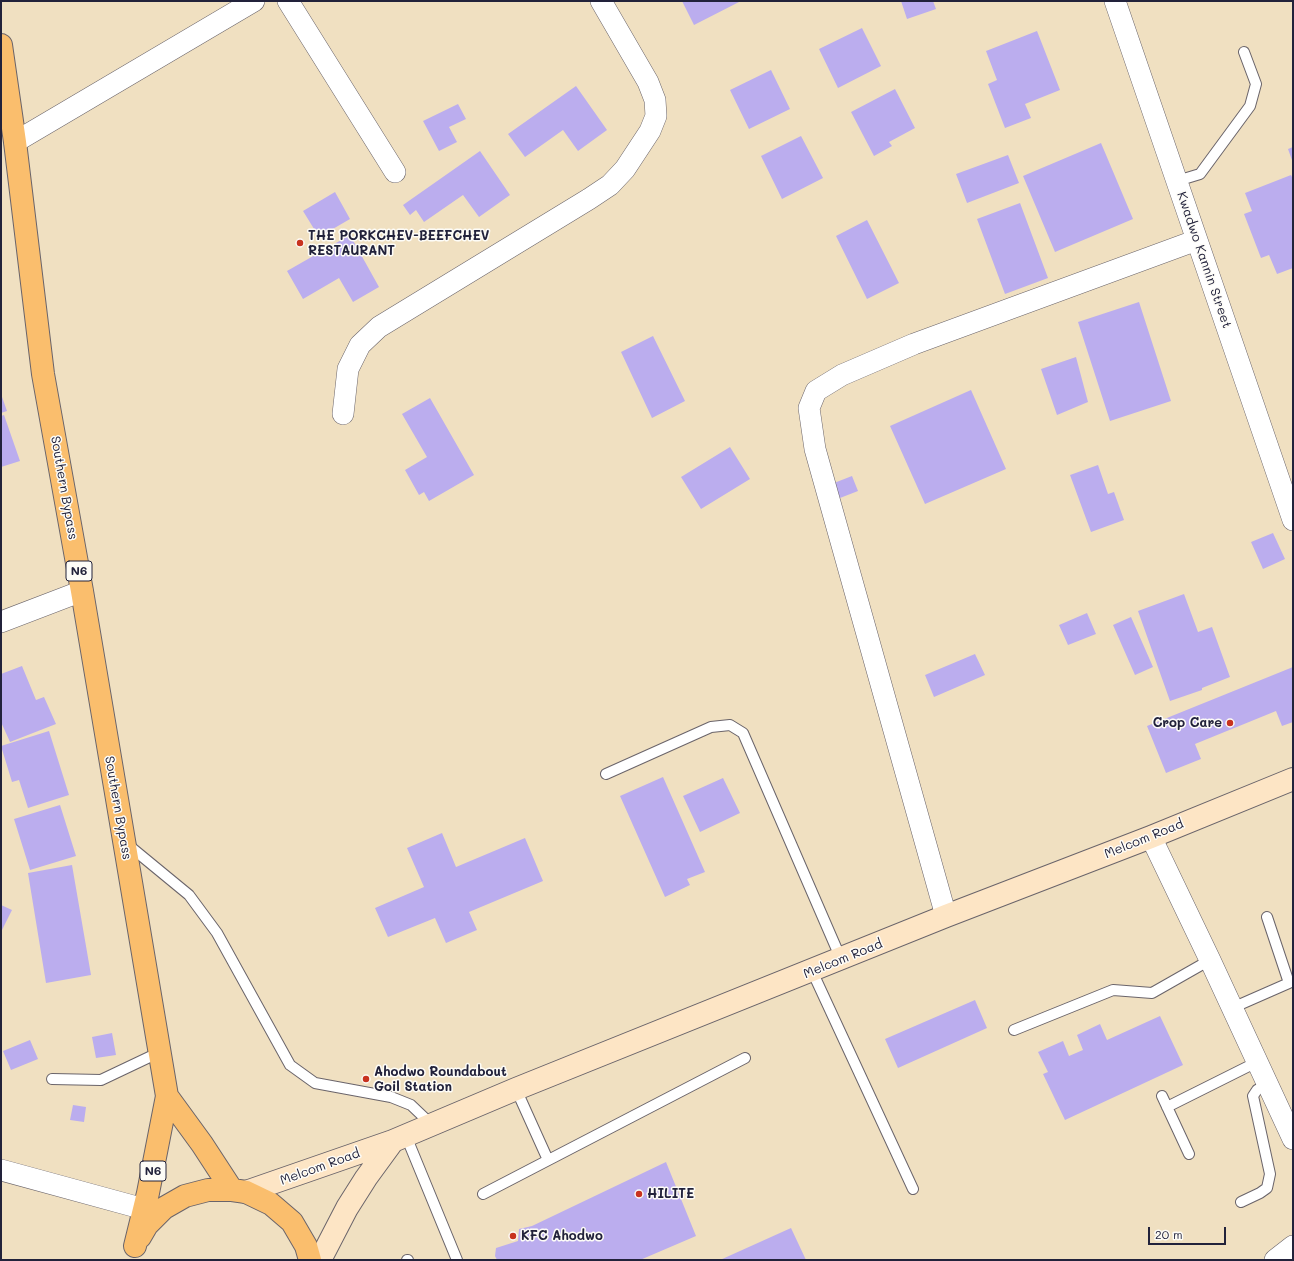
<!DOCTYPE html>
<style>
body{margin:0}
#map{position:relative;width:1294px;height:1261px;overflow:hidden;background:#f0e0c1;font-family:Mali,sans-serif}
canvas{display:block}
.frame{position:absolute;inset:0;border:2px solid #22223b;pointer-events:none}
.scale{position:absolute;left:1148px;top:1227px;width:78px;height:18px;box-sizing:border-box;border:2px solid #22223b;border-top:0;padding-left:5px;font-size:12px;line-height:14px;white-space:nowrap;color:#22223b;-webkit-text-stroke:3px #fdfcf7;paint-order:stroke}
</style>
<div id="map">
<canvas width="1294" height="1261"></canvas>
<div class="frame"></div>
<div class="scale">20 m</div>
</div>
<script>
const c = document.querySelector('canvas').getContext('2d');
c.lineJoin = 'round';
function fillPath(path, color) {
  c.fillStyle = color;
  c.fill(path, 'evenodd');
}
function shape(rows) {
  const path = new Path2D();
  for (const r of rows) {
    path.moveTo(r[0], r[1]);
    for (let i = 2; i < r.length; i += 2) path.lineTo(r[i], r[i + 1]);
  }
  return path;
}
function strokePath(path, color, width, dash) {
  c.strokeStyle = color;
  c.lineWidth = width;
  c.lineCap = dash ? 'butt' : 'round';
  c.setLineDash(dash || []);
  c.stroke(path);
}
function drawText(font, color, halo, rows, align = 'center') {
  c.font = font + ' Mali,sans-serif';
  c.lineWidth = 3;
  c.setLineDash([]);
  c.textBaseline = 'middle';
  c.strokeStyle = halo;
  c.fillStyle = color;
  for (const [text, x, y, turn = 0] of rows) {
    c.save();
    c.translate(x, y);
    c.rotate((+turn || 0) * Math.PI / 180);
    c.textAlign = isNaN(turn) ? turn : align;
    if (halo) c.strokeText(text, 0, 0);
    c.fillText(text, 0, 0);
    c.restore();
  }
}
fillPath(shape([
 [682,1,741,1,694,25],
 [901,1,933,1,936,9,907,19],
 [862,28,881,66,838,88,819,49],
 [1037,31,1060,90,1025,104,1031,118,1005,128,988,84,997,80,986,51],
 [771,70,790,109,749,129,730,90],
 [576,86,607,130,578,151,563,130,525,157,508,134],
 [895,89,915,128,889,142,892,146,874,156,851,112],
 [458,104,466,119,449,127,457,142,439,151,423,121],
 [801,136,823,178,782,199,761,156],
 [1101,143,1133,219,1055,252,1023,176],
 [1293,147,1293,163,1288,149],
 [480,151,510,195,479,217,463,195,424,222,416,210,410,215,403,205],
 [1008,155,1019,183,967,203,956,174],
 [1291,175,1293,179,1293,268,1277,274,1269,255,1261,258,1244,214,1252,211,1245,193],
 [335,192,350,219,319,237,303,211],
 [1020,203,1048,278,1005,294,977,219],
 [867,220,899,283,867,299,836,236],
 [350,235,379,287,353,302,339,278,303,299,287,271],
 [1139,302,1171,401,1110,421,1078,322],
 [653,336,685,401,652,418,621,352],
 [1076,357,1088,402,1057,415,1041,369],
 [971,390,1006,469,925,504,890,426],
 [1,394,7,411,1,413],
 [430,398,474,475,429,501,424,492,419,495,405,470,427,457,402,414],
 [4,415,20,461,1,467,1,416],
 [730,447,750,479,701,509,681,477],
 [1098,465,1108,494,1114,492,1124,520,1091,532,1070,475],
 [852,476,858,491,840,498,834,483],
 [1273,533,1285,559,1263,569,1251,542],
 [1184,594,1198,632,1212,627,1230,677,1202,688,1202,690,1170,701,1138,611],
 [1087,613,1096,634,1068,645,1059,625],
 [1131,617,1153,667,1135,675,1113,625],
 [975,654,985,675,934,697,925,675],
 [22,666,36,700,44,697,56,724,10,742,1,722,1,674],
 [1293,667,1293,722,1282,726,1276,711,1195,744,1201,759,1166,773,1147,726],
 [49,731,69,795,28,808,19,780,12,782,1,746],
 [663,777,705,872,687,879,690,885,665,897,620,796],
 [723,778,740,813,700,832,683,796],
 [60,805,76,856,30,870,14,819],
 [442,833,456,867,525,838,543,881,469,912,477,930,446,943,435,918,388,937,375,908,424,887,407,848],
 [72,865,91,975,46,983,28,873],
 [1,905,12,910,1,932],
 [975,1000,987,1028,898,1068,885,1039],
 [1160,1016,1183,1065,1065,1120,1043,1074,1048,1072,1038,1052,1063,1041,1069,1056,1083,1050,1077,1035,1100,1024,1107,1040],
 [112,1033,116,1055,96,1058,92,1037],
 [30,1040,38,1059,11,1070,3,1051],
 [73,1105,86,1107,84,1122,70,1120],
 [666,1162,696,1236,640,1260,497,1260,495,1256,496,1248,518,1241,519,1229,532,1226],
 [791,1228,806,1260,720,1260]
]), '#bbadee');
const service = shape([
 [1177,181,1200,174,1250,106,1256,84,1244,52],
 [606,774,711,727,730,725,743,733,841,959],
 [127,844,189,895,217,933,290,1065,315,1083,391,1097,411,1105,432,1125],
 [812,971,913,1189],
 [1232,1008,1289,983,1267,917],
 [1014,1030,1113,990,1152,993,1210,960],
 [52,1079,101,1080,160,1052],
 [516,1089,548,1160],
 [1162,1096,1189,1154],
 [1167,1107,1257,1062],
 [406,1136,457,1260],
 [483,1194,745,1058],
 [1241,1202,1260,1193,1267,1188,1270,1174,1253,1096,1257,1090,1267,1084],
 [407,1260,408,1260]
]);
const minor = shape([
 [288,1,395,172],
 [1115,1,1293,520],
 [15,142,254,1],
 [343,414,348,369,360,345,379,327,589,199,610,185,625,169,650,131,656,116,655,100,648,82,601,1],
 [1,622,82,591],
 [1151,837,1210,960,1293,1139],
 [946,916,815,449,809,408,816,391,842,375,914,344,1197,240],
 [1,1170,144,1209],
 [1275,1260,1293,1246]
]);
const secondary = shape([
 [246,1192,393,1141,516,1089,946,916,1151,837,1293,779],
 [320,1260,347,1208,366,1178,393,1141]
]);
const trunk = shape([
 [1,45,15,142,43,374,82,591,167,1096,148,1193,135,1246],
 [167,1096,202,1144,232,1190],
 [140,1237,147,1225,164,1208,185,1196,208,1190,232,1190,246,1192,271,1204,292,1222,306,1246,310,1260]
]);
strokePath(service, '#6a646a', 12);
strokePath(minor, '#6a646a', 22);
strokePath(secondary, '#6a646a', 24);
strokePath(trunk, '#6a646a', 24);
strokePath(service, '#fff', 10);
strokePath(minor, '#fff', 21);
strokePath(secondary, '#fde5c5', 22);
strokePath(trunk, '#fabe6d', 22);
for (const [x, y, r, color] of [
 [300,243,4,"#c8321e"],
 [1230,723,4,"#c8321e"],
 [366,1079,4,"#c8321e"],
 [639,1194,4,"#c8321e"],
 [513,1236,4,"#c8321e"]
]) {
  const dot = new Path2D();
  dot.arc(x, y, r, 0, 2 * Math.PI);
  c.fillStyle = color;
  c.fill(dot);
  strokePath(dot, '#fdfcf7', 1.5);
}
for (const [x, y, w] of [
 [79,571,26],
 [153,1171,26]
]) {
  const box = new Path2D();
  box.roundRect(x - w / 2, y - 10, w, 20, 3);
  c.fillStyle = '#fdfcf7';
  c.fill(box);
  strokePath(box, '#22223b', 1);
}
drawText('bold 12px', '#22223b', null, [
 ["N6",79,571],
 ["N6",153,1171]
]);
drawText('bold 13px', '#22223b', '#fdfcf7', [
 ["THE PORKCHEV-BEEFCHEV",308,236],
 ["RESTAURANT",308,251],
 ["Crop Care",1222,723,"right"],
 ["Ahodwo Roundabout",374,1072],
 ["Goil Station",374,1087],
 ["HILITE",647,1194],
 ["KFC Ahodwo",521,1236]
], 'left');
drawText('13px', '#22223b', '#fdfcf7', [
 ["Kwadwo Kannin Street",1204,260,71],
 ["Southern Bypass",64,488,80],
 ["Southern Bypass",118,808,80],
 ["Melcom Road",1144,839,-22],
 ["Melcom Road",843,959,-22],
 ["Melcom Road",320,1167,-20]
]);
</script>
